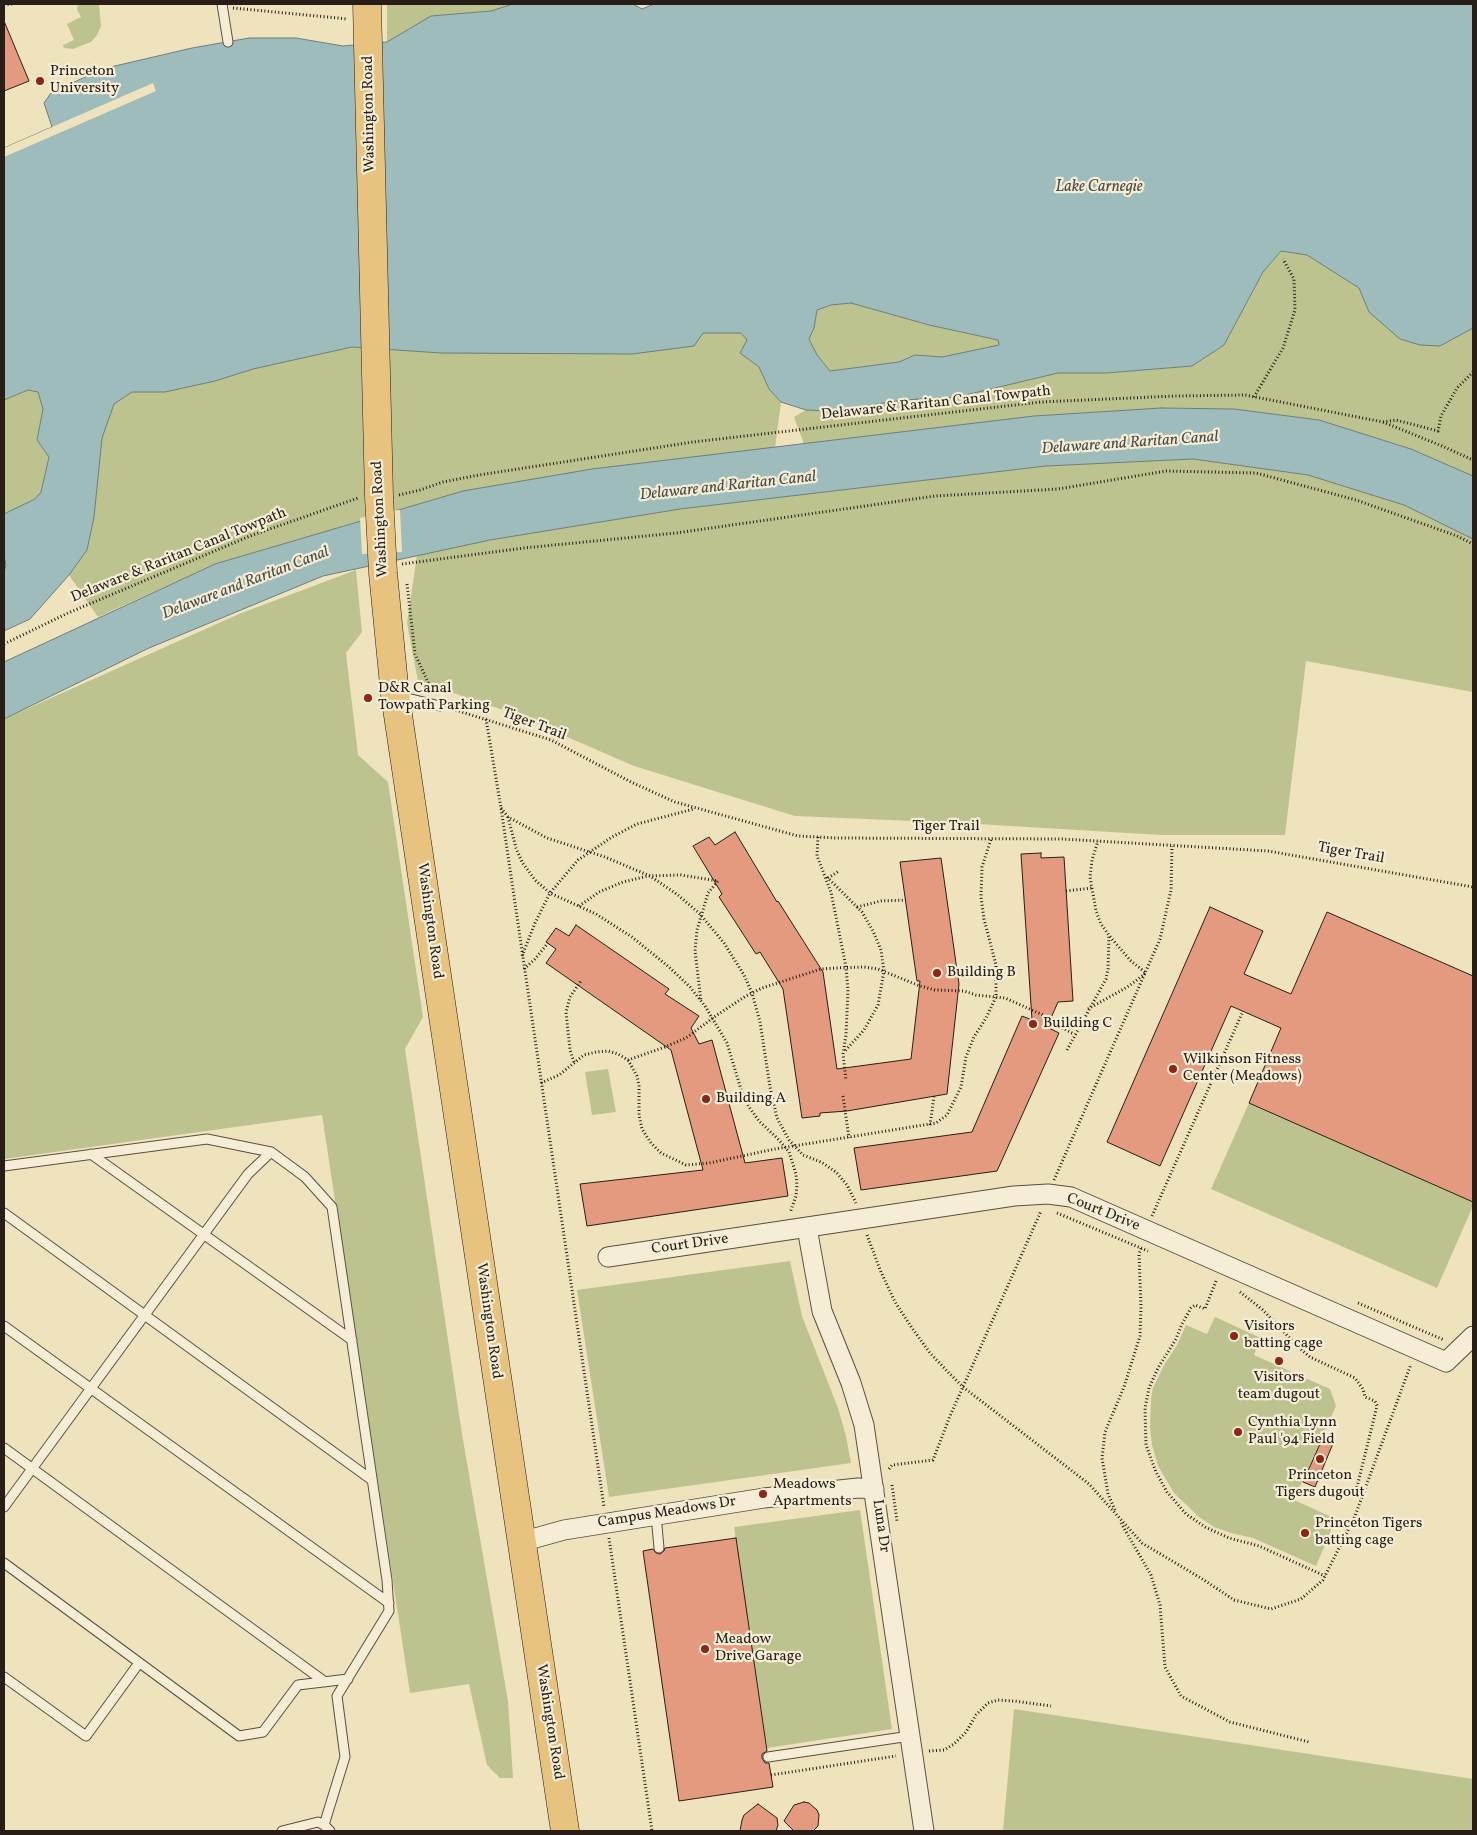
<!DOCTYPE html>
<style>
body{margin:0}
#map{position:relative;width:1477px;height:1835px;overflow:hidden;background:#efe3be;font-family:Vollkorn,serif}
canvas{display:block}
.frame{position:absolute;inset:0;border:5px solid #281e17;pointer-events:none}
</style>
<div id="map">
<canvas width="1477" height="1835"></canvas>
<div class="frame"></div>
</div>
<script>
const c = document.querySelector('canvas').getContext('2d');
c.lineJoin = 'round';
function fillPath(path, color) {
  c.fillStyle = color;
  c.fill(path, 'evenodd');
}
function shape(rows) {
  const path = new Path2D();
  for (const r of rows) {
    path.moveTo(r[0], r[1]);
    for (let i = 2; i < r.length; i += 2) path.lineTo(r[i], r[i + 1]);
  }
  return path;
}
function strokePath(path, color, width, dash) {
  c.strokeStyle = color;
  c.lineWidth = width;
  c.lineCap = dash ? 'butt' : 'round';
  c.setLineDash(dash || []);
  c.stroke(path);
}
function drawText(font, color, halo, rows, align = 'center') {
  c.font = font + ' Vollkorn,serif';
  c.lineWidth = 4.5;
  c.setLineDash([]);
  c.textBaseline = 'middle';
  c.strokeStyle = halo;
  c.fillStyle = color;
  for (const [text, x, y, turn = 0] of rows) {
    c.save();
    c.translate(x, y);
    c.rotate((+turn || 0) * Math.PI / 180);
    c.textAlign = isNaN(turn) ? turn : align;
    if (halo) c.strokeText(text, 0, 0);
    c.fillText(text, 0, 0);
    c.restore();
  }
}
fillPath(shape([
 [78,4,99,4,101,26,97,35,91,42,73,49,64,48,63,45,74,40,67,24,81,17,77,10],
 [387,4,513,4,491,11,431,16,387,42],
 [1281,251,1307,255,1359,288,1369,312,1440,346,1473,328,1473,476,1411,449,1319,420,1234,409,1161,408,1034,416,804,444,794,417,806,410,828,411,904,400,957,397,1058,373,1106,373,1191,366,1224,345,1263,272],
 [851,303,929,325,998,340,999,346,942,357,915,355,899,362,830,371,817,355,809,338,814,328,817,310,831,305],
 [703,333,741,333,747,340,740,353,759,367,769,389,781,402,775,448,592,469,463,491,215,564,98,617,69,575,87,550,94,517,102,438,113,404,132,392,165,392,215,381,253,369,352,347,441,353],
 [28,390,38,392,43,409,37,440,49,456,41,492,35,499,4,514,4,400],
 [1193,459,1308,475,1404,505,1473,539,1473,692,1306,661,1285,835,1161,835,961,823,795,816,634,766,512,713,418,681,407,623,417,555,490,540,680,509,1046,466],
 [356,570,362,632,346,653,358,755,388,782,423,1017,405,1049,461,1428,508,1701,513,1778,500,1778,487,1765,469,1684,410,1693,322,1115,4,1159,4,719,239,614],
 [608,1069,616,1112,592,1115,585,1072],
 [1249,1103,1473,1202,1473,1206,1437,1288,1211,1189],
 [790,1261,802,1316,838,1408,846,1436,851,1463,609,1497,577,1290],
 [1215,1317,1261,1338,1254,1355,1330,1389,1336,1406,1294,1500,1336,1519,1316,1566,1253,1538,1231,1533,1214,1527,1199,1517,1174,1493,1158,1466,1152,1445,1150,1427,1151,1398,1153,1388,1164,1365,1177,1345,1186,1325,1207,1334],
 [860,1510,892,1729,767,1748,734,1527],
 [1014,1709,1473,1779,1473,1831,1003,1831]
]), '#bdc38f');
const water = shape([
 [513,4,633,4,642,9,654,4,1473,4,1473,328,1440,346,1420,345,1400,339,1369,312,1359,288,1307,255,1281,251,1263,272,1224,345,1192,366,1106,373,1058,373,957,397,904,400,828,411,806,410,781,402,769,389,759,367,740,353,747,340,741,333,703,333,694,346,632,354,441,353,352,347,253,369,215,381,165,392,132,392,114,404,102,438,94,517,87,550,69,575,30,619,4,631,4,572,6,565,4,556,4,514,35,499,41,492,49,457,37,440,43,409,38,392,28,390,4,400,4,148,52,127,44,103,51,93,102,69,192,48,249,38,296,38,343,46,387,42,431,16,491,11,513,4],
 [851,303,929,325,998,340,999,345,942,357,915,355,899,362,830,371,817,355,809,339,814,328,817,310,831,305,851,303],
 [1161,408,1234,409,1319,420,1411,449,1473,476,1473,539,1404,505,1308,475,1193,459,1046,466,680,509,490,540,323,576,149,648,4,719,4,662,215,564,463,491,592,469,1034,416,1161,408]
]);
fillPath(water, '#9dbcbb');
strokePath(water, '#6e7d79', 1);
fillPath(shape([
 [153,83,156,91,4,157,4,148],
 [400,510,402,552,362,554,360,518,384,511]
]), '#efe3be');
const building = shape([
 [4,21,29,81,4,91,4,21],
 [735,832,777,902,778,901,823,972,837,1069,911,1059,920,981,917,981,900,862,941,858,959,984,947,1094,847,1111,820,1113,820,1116,802,1118,783,989,760,952,756,954,736,923,719,897,722,894,693,846,709,837,715,845,735,832],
 [1041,853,1041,858,1064,857,1073,1001,1058,1002,1047,1027,1059,1033,997,1171,861,1190,854,1148,972,1132,1022,1016,1032,1020,1021,854,1041,853],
 [1210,907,1263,931,1244,974,1291,994,1327,912,1473,976,1473,1202,1249,1103,1281,1028,1231,1006,1160,1166,1107,1142,1210,907],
 [576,925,669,989,665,994,699,1016,691,1028,699,1044,712,1040,745,1163,782,1158,788,1196,587,1226,580,1184,703,1170,671,1050,546,963,556,949,546,942,556,928,569,936,576,925],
 [1323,1437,1334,1441,1315,1487,1303,1482,1323,1437],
 [736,1538,767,1751,762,1754,762,1758,765,1763,769,1763,773,1787,679,1801,643,1551,653,1549,656,1553,660,1554,664,1551,665,1548,736,1538],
 [804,1802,809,1803,817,1810,819,1815,818,1826,813,1831,794,1831,784,1821,794,1805,804,1802],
 [758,1804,777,1818,778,1825,776,1831,740,1831,742,1820,744,1815,758,1804]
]);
fillPath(building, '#e49a7e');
strokePath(building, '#281e17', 1);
const service = shape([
 [222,4,228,42],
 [399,696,440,706],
 [91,1154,352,1340],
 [4,1166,207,1139,271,1152,305,1177,332,1207,387,1580,389,1611,337,1696,345,1757,324,1825],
 [4,1213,372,1480],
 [4,1326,389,1603],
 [4,1448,325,1682],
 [4,1507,248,1174,271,1152],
 [656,1515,659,1548],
 [4,1563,239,1736,263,1732,298,1685,348,1679],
 [4,1677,86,1736,139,1663],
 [768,1757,910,1736],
 [282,1831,318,1822,324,1825,330,1831]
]);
const minor = shape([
 [807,1228,822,1311,851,1383,864,1425,924,1831],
 [608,1257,1014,1196,1048,1194,1071,1197,1446,1362,1473,1336],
 [521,1542,564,1530,764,1498,858,1488,874,1489]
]);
const primary = shape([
 [367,4,379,496,383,573,395,695,565,1831]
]);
strokePath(service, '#5a4f41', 11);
strokePath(minor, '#5a4f41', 21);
strokePath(primary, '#281e17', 29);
strokePath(shape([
 [4,5,12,4],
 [233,8,348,19],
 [1254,397,1283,348,1295,310,1294,279,1283,259],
 [1383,422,1396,420,1438,431,1441,416,1457,388,1473,372],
 [399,495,420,490,443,482,479,475,693,442,1041,402,1175,396,1245,395,1383,422,1442,446,1473,460],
 [402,564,524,548,676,533,935,496,1058,489,1166,471,1256,473,1356,500,1457,536,1473,544],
 [407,584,415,654,433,693],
 [4,644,68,613,250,536,358,498],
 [449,708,551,740,631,782,675,802,798,836,836,838,1062,839,1268,851,1473,887],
 [486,719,501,808,604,1507],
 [501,808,508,817,547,838,605,857,650,876,678,895,700,914,724,943,744,975,752,993,760,1022,770,1087,777,1118,789,1140,803,1155,821,1162,836,1172,847,1185,856,1203],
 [508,817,516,848,522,862,535,880,550,893,596,914,632,937,669,967,690,987,705,1006,727,1043,743,1096,749,1107,759,1121,779,1140,789,1152,796,1174,797,1185,796,1196,790,1213],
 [818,837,817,856,831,892,846,967,848,990,846,1035,843,1054,846,1080],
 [827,877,862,912,873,931,881,950,884,971,878,1005,864,1030,844,1052],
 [828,878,839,871],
 [1066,891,1092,888],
 [579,906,599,892,623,882,648,876,681,875,718,881,708,893,697,930,695,951,701,1001],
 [857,907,881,901,906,900],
 [522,956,535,923,550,893,578,860,612,837,637,824,694,809],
 [524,969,535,959,548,943],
 [1088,1009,1129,986,1146,973,1131,961,1111,938,1101,924,1096,911,1090,877,1092,860,1098,841],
 [1067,1050,1106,979,1108,969,1109,936],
 [628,1060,637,1076,639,1086,639,1115,642,1129,651,1143,661,1153,686,1165,709,1163,775,1149,936,1123,947,1115,961,1087,966,1057,974,1037,986,1018,996,997,996,965,984,919,981,897,982,867,991,839],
 [574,1062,570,1050,566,1012,570,997,581,981],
 [541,1083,559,1075,584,1055,596,1052,608,1051,618,1054,628,1060,665,1047,686,1038,717,1015,746,996,762,988,821,969,835,968,864,967,878,969,920,986,935,990,964,991,976,995,1005,998,1043,1015,1052,1023,1074,1034],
 [843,1096,849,1138],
 [930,1125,934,1096],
 [1054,1180,1160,939,1171,890,1172,846],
 [1057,1213,1148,1251],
 [1152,1216,1243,1011],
 [867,1235,881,1272,895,1302,912,1328,930,1353,948,1372,963,1387,1089,1484,1142,1543,1204,1580,1234,1600,1271,1609,1301,1599,1323,1580,1355,1516,1411,1364],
 [1216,1281,1205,1309,1195,1305,1191,1308,1182,1324,1176,1339,1158,1368,1149,1388,1145,1408,1146,1445,1156,1472,1167,1492,1186,1514,1205,1527,1229,1538,1259,1546,1325,1576],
 [1240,1292,1263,1310,1298,1347,1310,1357,1355,1378,1363,1389,1365,1397,1375,1401,1377,1406,1357,1487,1364,1491],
 [1358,1303,1444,1340],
 [889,1469,892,1465,933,1460,950,1416,1041,1211],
 [892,1485,897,1521],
 [1115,1510,1108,1494,1102,1458,1105,1432,1124,1387,1140,1336,1141,1306,1139,1254,1142,1246],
 [1121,1523,1151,1575,1160,1605,1165,1667,1181,1696,1230,1722,1309,1742],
 [609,1538,652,1831],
 [929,1751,944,1750,954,1744,966,1732,976,1715,988,1703,998,1700,1014,1701,1051,1706],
 [771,1775,896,1756]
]), '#281e17', 3, [1, 2.5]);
strokePath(service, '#f5edd5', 9);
strokePath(minor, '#f5edd5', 19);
strokePath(primary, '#e8c27f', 28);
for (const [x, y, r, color] of [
 [40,81,5,"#8f2418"],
 [368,698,5,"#8f2418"],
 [937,973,5,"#8f2418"],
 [1033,1024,5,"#8f2418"],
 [1173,1069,5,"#8f2418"],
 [706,1099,5,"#8f2418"],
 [1234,1336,5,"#8f2418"],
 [1279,1361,5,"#8f2418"],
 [1238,1432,5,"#8f2418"],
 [1320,1459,5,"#8f2418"],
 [763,1494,5,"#8f2418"],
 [1305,1533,5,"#8f2418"],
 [705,1649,5,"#8f2418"]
]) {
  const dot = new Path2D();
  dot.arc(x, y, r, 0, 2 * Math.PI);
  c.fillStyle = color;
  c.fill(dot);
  strokePath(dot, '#f5edd5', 2);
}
drawText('15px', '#281e17', '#f5edd5', [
 ["Princeton",50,72],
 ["University",50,89],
 ["D&R Canal",378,689],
 ["Towpath Parking",378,706],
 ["Building B",947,973],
 ["Building C",1043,1024],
 ["Wilkinson Fitness",1183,1060],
 ["Center (Meadows)",1183,1077],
 ["Building A",716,1099],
 ["Visitors",1244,1327],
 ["batting cage",1244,1344],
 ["Visitors",1279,1378,"center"],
 ["team dugout",1279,1395,"center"],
 ["Cynthia Lynn",1248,1423],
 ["Paul '94 Field",1248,1440],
 ["Princeton",1320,1476,"center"],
 ["Tigers dugout",1320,1493,"center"],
 ["Meadows",773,1485],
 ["Apartments",773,1502],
 ["Princeton Tigers",1315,1524],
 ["batting cage",1315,1541],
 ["Meadow",715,1640],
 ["Drive Garage",715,1657]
], 'left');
drawText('15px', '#281e17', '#f5edd5', [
 ["Washington Road",370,114,-91],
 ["Delaware & Raritan Canal Towpath",936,404,-6],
 ["Washington Road",381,519,-93],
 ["Delaware & Raritan Canal Towpath",179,556,-22],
 ["Tiger Trail",534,725,21],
 ["Tiger Trail",946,827],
 ["Tiger Trail",1351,854,10],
 ["Washington Road",429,921,82],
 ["Court Drive",1103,1213,22],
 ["Court Drive",690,1245,-8],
 ["Washington Road",488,1321,82],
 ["Campus Meadows Dr",667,1513,-9],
 ["Luna Dr",880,1526,82],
 ["Washington Road",549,1722,81]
]);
drawText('italic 16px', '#4b4d48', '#f5edd5', [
 ["Lake Carnegie",1099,188],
 ["Delaware and Raritan Canal",1130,444,-4],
 ["Delaware and Raritan Canal",728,487,-6],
 ["Delaware and Raritan Canal",246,584,-21]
]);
</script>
